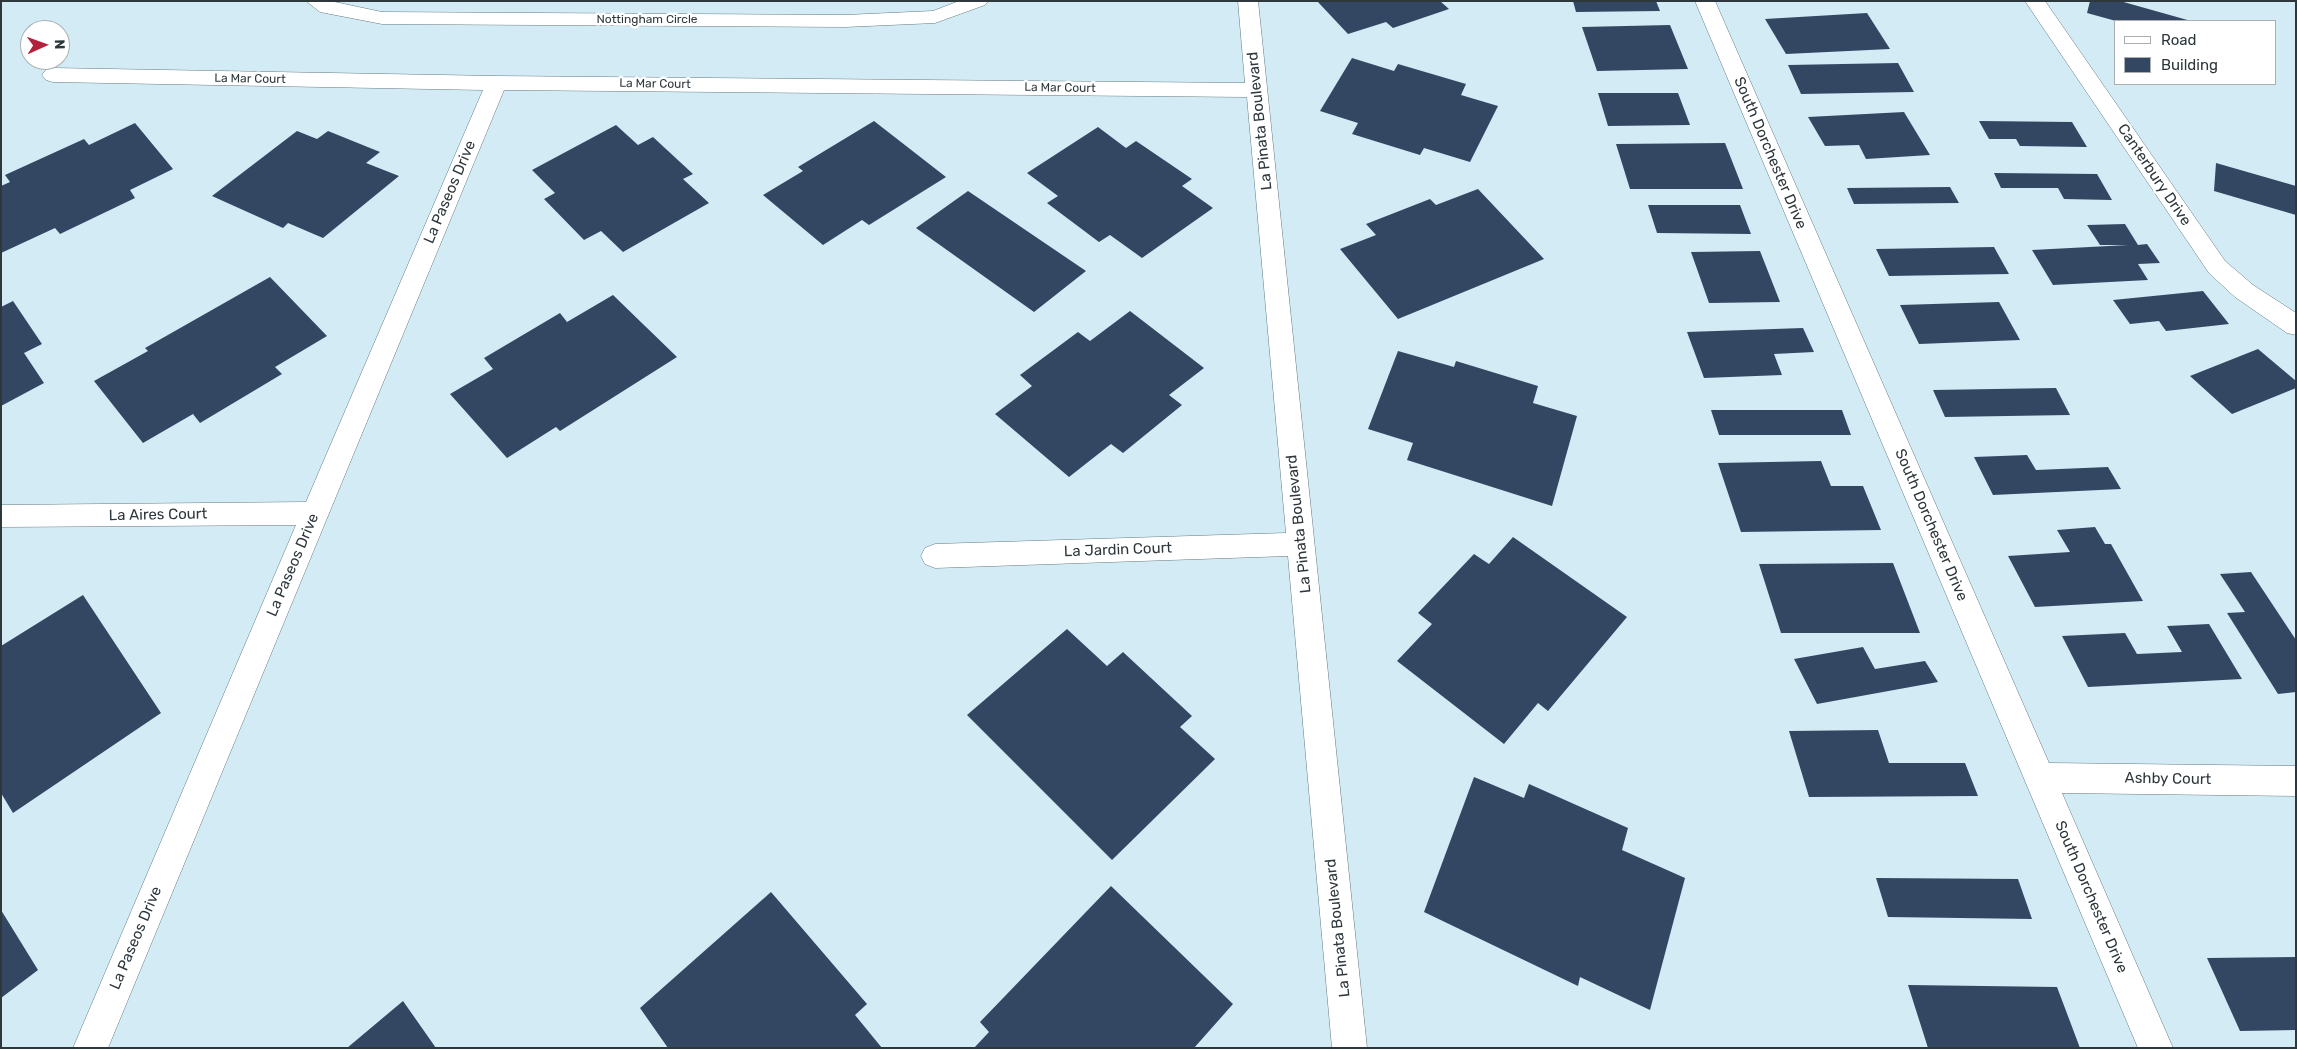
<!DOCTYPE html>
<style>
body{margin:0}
#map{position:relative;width:2297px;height:1049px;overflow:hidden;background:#d3ebf5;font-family:Rubik,sans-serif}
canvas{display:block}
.frame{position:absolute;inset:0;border:2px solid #2e383c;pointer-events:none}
.legend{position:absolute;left:2114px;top:20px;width:162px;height:65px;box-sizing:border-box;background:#fff;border:1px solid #abafb1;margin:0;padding:6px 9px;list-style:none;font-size:15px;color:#2e383c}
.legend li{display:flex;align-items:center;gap:10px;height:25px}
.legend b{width:25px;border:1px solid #abafb1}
.north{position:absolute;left:20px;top:20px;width:50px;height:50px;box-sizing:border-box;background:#fff;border:1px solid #abafb1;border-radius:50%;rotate:88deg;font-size:14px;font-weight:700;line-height:20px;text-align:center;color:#2e383c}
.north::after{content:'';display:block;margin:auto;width:18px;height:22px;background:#b4213c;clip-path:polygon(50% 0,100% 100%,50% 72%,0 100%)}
</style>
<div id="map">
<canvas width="2297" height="1049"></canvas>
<div class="frame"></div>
<ul class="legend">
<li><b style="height:6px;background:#fff"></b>Road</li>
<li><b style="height:14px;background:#334763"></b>Building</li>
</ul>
<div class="north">N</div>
</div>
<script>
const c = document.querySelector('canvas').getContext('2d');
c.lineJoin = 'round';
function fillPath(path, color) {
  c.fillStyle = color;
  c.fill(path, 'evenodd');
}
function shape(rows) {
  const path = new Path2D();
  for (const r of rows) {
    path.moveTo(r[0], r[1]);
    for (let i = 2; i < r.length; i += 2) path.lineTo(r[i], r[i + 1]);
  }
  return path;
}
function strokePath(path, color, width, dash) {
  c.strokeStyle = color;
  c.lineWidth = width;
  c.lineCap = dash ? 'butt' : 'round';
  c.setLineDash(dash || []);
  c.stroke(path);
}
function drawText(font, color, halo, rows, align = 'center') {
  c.font = font + ' Rubik,sans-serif';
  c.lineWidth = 5;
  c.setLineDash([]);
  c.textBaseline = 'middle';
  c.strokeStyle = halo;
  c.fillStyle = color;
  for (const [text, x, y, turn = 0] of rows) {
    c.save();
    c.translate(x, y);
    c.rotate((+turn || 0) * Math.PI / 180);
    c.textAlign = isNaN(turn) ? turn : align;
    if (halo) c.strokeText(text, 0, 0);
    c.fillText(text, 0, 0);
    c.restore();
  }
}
fillPath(shape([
 [1317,1,1440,1,1449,9,1393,28,1386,22,1348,34],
 [1573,1,1656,1,1660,11,1576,12],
 [2090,1,2120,1,2191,21,2116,21,2087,13],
 [1867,13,1890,49,1786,54,1765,19],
 [1670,25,1688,69,1597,71,1582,27],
 [1352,58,1394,71,1398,64,1466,84,1461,95,1498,106,1470,162,1424,148,1420,155,1352,134,1358,123,1320,111],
 [1898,63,1914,92,1801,94,1788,65],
 [1598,93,1678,93,1690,125,1608,126],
 [1904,112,1930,155,1866,159,1859,145,1825,146,1808,117],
 [874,121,946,177,869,225,862,220,823,245,763,195,803,171,798,167],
 [1979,121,2072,122,2087,147,2020,146,2016,139,1989,139],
 [135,123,173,169,130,190,135,198,60,234,55,228,1,253,1,186,10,182,5,175,84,139,89,145],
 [616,125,638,145,653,137,693,174,683,179,709,203,623,252,601,231,584,240,544,199,555,193,532,170],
 [1098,127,1126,148,1136,141,1192,179,1182,186,1213,208,1142,258,1110,235,1099,242,1047,203,1058,196,1027,173],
 [297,131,317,139,328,131,380,152,366,163,399,176,323,238,288,223,283,228,212,196],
 [1725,143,1743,189,1630,189,1616,144],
 [2216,163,2296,186,2296,215,2214,191],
 [1994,173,2097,174,2112,200,2064,199,2058,188,2001,188],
 [1950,187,1959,203,1854,204,1847,188],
 [1478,189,1544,259,1398,319,1340,249,1376,235,1366,224,1430,199,1436,205],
 [968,191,1086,271,1034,312,916,228],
 [1648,205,1740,205,1751,234,1657,233],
 [2125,224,2138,245,2147,244,2160,263,2138,264,2148,280,2053,285,2032,250,2128,245,2100,245,2087,225],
 [1994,247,2009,274,1889,276,1876,249],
 [1760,251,1780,302,1709,303,1691,252],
 [270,277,327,336,275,367,282,374,200,423,193,414,143,443,94,381,148,351,145,348],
 [2203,291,2229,324,2166,331,2159,321,2130,324,2113,300],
 [613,295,677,357,560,431,556,427,507,458,450,394,493,369,484,358,560,313,567,322],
 [13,301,42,344,24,353,44,383,1,406,1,307],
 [1999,302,2020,340,1919,344,1900,305],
 [1130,311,1204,368,1169,395,1182,405,1123,453,1111,444,1069,477,995,414,1032,386,1020,375,1078,332,1090,341],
 [1803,328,1814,352,1774,354,1782,375,1704,378,1687,332],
 [2258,349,2296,381,2296,388,2232,414,2190,376],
 [1398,351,1454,367,1456,361,1538,386,1533,403,1577,416,1552,506,1407,460,1413,443,1368,429],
 [2056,388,2070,415,1945,417,1933,390],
 [1711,410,1842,410,1851,435,1719,435],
 [2027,455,2036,470,2108,467,2121,489,1993,495,1974,457],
 [1821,461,1831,486,1863,486,1881,530,1741,532,1718,463],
 [2095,527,2105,544,2111,544,2143,601,2035,607,2008,556,2070,552,2057,530],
 [1513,537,1627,617,1548,711,1538,703,1504,744,1397,661,1432,624,1418,613,1474,554,1489,564],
 [1893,563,1920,633,1781,633,1759,564],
 [2251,572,2296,640,2296,692,2278,694,2227,613,2245,612,2220,574],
 [83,595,161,713,13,813,1,793,1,646],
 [2209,624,2242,679,2088,687,2062,636,2125,633,2137,654,2182,652,2167,626],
 [1067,629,1107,666,1123,652,1192,716,1180,727,1215,759,1112,860,967,715],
 [1863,647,1875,669,1925,661,1938,682,1817,704,1794,659],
 [1878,730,1889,763,1965,763,1978,796,1809,797,1789,731],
 [1474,777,1524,798,1529,784,1628,828,1622,850,1685,878,1650,1010,1580,977,1578,986,1424,912],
 [1876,878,2018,879,2032,919,1888,917],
 [1111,886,1233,1004,1194,1048,974,1048,989,1032,980,1022],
 [771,892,867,1004,855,1015,882,1048,668,1048,640,1008],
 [1,910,38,970,1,998],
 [2295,957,2296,1030,2240,1031,2207,958],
 [1908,985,2057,987,2080,1048,1928,1048],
 [403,1001,436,1048,347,1048]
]), '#334763');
const minor = shape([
 [306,1,330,1,382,12,845,15,933,11,959,1,988,1,985,5,935,23,845,27,382,24,320,12,306,1],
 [1238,1,1258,1,1367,1048,1332,1048,1288,556,935,568,925,564,921,556,925,548,935,544,1286,533,1247,97,504,90,108,1048,73,1048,296,525,1,527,1,505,306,502,483,90,53,82,46,80,42,75,46,70,53,68,496,76,1245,83,1238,1],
 [1695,1,1715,1,2049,763,2296,766,2296,796,2062,793,2173,1048,2138,1048,1695,1],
 [2025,1,2045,1,2225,261,2253,285,2296,313,2296,335,2287,333,2235,297,2209,273,2025,1]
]);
strokePath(minor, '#647a83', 1);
fillPath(minor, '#fff');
drawText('12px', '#2e383c', '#fff', [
 ["Nottingham Circle",647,20],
 ["La Mar Court",250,79,1],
 ["La Mar Court",655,84,1],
 ["La Mar Court",1060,88,1]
]);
drawText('15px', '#2e383c', '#fff', [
 ["La Pinata Boulevard",1260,121,-96],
 ["South Dorchester Drive",1770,153,67],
 ["Canterbury Drive",2154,175,56],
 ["La Paseos Drive",450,192,-67],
 ["La Aires Court",158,515,-1],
 ["La Pinata Boulevard",1299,524,-96],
 ["South Dorchester Drive",1931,525,67],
 ["La Jardin Court",1118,550,-2],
 ["La Paseos Drive",293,565,-67],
 ["Ashby Court",2168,779,1],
 ["South Dorchester Drive",2091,897,67],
 ["La Pinata Boulevard",1338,928,-96],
 ["La Paseos Drive",136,938,-67]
]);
</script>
